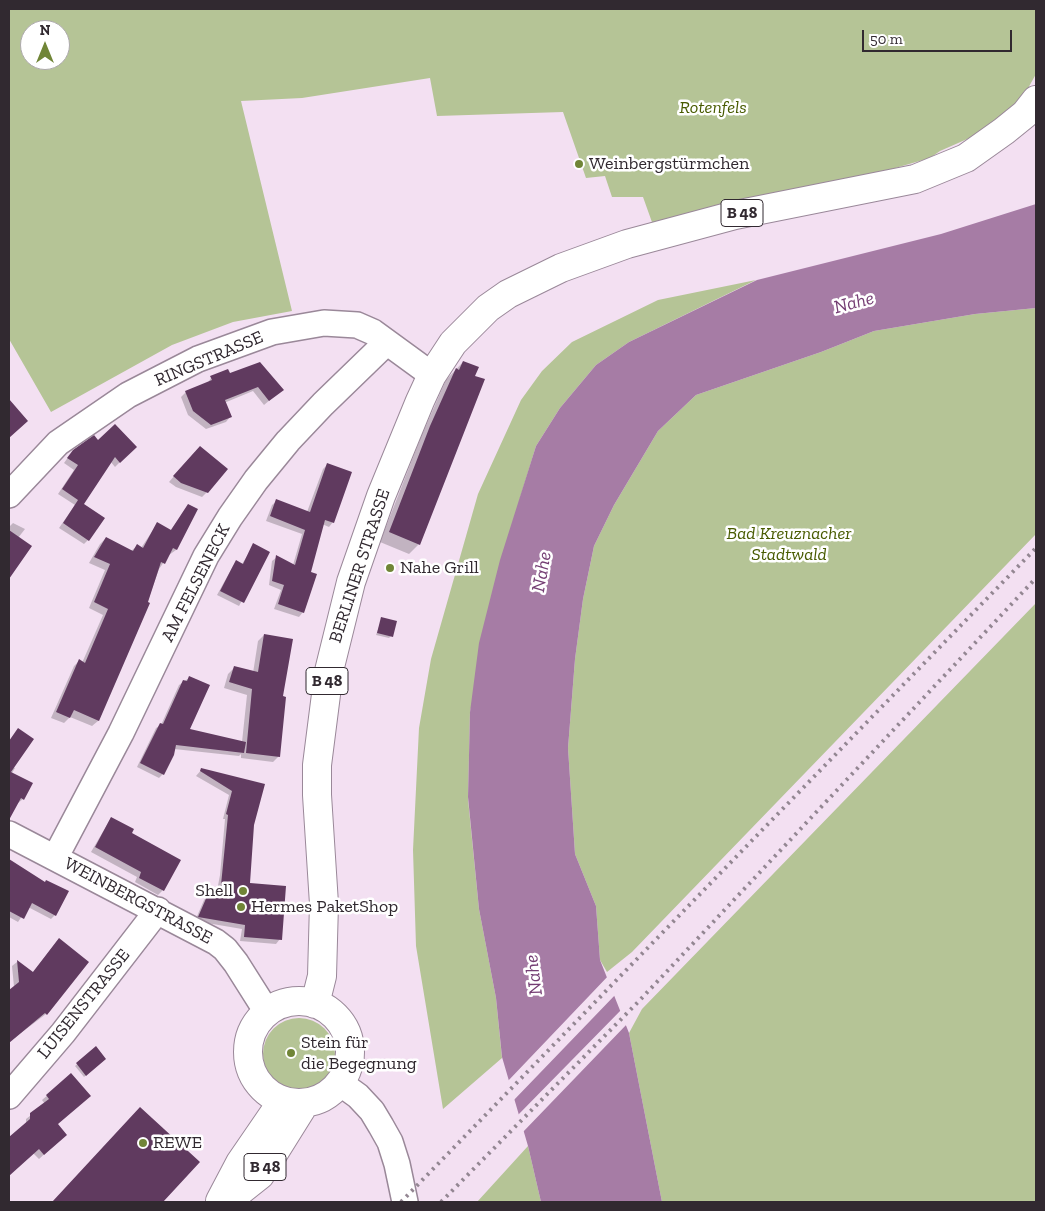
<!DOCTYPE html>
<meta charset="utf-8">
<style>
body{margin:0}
#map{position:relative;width:1045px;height:1211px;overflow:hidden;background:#f3e0f2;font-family:"Zilla Slab",serif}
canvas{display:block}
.frame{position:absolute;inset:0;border:10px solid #312930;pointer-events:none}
.north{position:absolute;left:20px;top:20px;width:50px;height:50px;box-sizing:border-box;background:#fff;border:1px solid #ada9ac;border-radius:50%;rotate:0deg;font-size:14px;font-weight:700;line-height:20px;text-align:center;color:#312930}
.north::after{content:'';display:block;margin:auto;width:18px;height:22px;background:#708537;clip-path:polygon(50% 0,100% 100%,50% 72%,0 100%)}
.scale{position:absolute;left:862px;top:30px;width:150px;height:22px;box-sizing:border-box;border:2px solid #312930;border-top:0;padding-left:6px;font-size:15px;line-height:18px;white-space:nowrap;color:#312930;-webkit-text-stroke:4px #fff;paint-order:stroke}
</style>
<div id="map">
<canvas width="1045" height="1211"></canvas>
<div class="frame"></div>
<div class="north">N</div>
<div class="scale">50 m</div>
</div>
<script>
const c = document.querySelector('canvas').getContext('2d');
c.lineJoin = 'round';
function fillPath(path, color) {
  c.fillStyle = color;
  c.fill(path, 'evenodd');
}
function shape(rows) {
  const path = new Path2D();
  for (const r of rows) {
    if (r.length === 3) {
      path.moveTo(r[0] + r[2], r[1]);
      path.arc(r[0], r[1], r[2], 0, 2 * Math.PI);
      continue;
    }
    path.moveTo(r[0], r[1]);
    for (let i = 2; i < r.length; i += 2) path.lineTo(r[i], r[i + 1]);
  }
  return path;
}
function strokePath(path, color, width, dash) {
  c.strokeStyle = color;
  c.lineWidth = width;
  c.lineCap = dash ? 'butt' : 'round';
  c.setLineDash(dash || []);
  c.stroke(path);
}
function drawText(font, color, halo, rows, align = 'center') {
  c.font = font + ' "Zilla Slab",serif';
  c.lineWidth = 5;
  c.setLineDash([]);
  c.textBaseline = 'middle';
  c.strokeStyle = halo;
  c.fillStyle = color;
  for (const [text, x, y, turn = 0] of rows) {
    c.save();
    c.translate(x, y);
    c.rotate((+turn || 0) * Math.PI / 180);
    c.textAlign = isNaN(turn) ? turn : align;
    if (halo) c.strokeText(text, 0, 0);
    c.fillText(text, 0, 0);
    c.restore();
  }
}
fillPath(shape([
 [9,9,1036,9,1036,74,1022,99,990,129,940,151,930,158,864,177,653,225,643,197,612,197,605,176,586,178,563,112,437,116,430,78,302,98,241,101,292,311,233,322,172,345,51,412,9,339],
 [30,30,60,30,60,60,30,60],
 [756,280,629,342,596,365,560,408,536,446,520,498,470,712,468,799,479,909,496,998,502,1058,443,1109,416,946,413,850,419,728,431,659,478,494,521,400,542,371,572,342,658,300],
 [1036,308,1036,534,632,952,607,972,600,960,596,906,575,854,568,748,575,659,583,599,594,546,614,505,658,431,696,395,821,352,874,331,975,314],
 [1036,603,1036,1202,662,1202,629,1033,642,1009],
 [299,1054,36],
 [528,1146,541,1202,477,1202]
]), '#b5c496');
fillPath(shape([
 [1036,204,1036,308,975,314,874,331,821,352,696,395,658,431,614,505,594,546,583,599,575,659,568,748,575,854,596,906,600,960,629,1033,662,1202,541,1202,528,1146,502,1057,496,998,479,909,468,797,470,712,479,643,500,560,536,446,560,408,596,365,629,342,757,280,941,234]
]), '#a67ca5');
fillPath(shape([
 [610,974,617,993,512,1102,507,1082],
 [623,1008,628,1023,522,1133,517,1116]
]), '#f3e0f2');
fillPath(shape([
 [463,362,419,544,409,554,380,542,421,437,446,380],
 [229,375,277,394,264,405,253,391,224,403,230,417,226,422,206,429,188,415,181,397,186,392,207,384,211,378],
 [98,442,135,447,115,467,110,461,82,504,88,540,84,544,59,528,75,505,58,494,74,470,64,463,69,456],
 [195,452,207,492,202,497,176,487,169,482],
 [327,465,333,522,329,527,322,524,309,573,303,612,299,617,274,609,281,590,269,585,272,561,277,557,293,565,302,534,266,521,272,505,277,501,307,512,323,469],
 [189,505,196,510,176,550,169,555,159,569,147,603,149,604,98,721,92,726,70,717,64,723,51,718,74,666,79,661,82,663,103,615,89,608,105,570,89,563,100,544,106,538,131,551,137,546,141,548,157,524,170,531],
 [13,523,25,529,18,538,12,572,9,575,9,527],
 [254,545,268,553,239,606,217,595,233,566,236,562,242,564],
 [382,618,391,636,389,638,376,635],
 [264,635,282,697,279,756,273,762,241,758,241,754,239,756,174,749,163,774,159,778,137,767,156,728,161,725,179,685,189,678,189,730,242,742,247,695,224,688,228,674,234,668,253,673,258,641],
 [18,730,13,767,15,768,12,773,31,784,23,799,12,808,9,806,9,741],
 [202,769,263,785,253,825,248,884,280,939,276,944,240,941,242,929,195,921,204,900,208,895,216,896,220,875,225,819,223,819,229,795,196,776],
 [111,818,130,834,163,890,158,895,135,882,137,877,91,852],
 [9,861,44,883,55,915,51,919,28,907,18,922,9,917],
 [59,939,88,962,46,1014,9,1042,9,992,14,987,12,966,17,962,32,973],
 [96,1048,105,1059,84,1077,75,1066],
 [71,1075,57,1124,61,1139,39,1159,33,1153,9,1175,9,1140,26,1124,26,1119,45,1104,42,1100],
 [133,1116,198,1162,161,1202,53,1202]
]), '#0003');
fillPath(shape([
 [463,361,479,367,475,376,485,379,420,545,389,532,430,426,456,368,459,370],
 [260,362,284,390,269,401,258,387,225,400,232,417,211,425,193,411,185,391,212,380,210,376,228,369,230,373],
 [9,399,28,421,9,438],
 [115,424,137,447,120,463,115,457,84,504,105,518,89,541,63,523,78,500,62,489,78,465,67,458,73,450,94,435,98,440],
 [200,446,228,469,208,493,181,483,173,476],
 [327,463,352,472,334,523,325,520,311,572,317,574,304,613,278,604,284,585,272,581,276,555,295,565,305,530,270,516,276,499,310,512],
 [188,504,198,509,177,550,173,548,165,564,161,562,148,602,150,603,99,721,74,710,70,718,56,712,79,659,85,663,108,609,94,602,110,564,94,557,106,537,133,551,137,544,143,548,157,522,171,530],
 [9,530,32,546,9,579],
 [253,543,270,552,244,603,220,591,236,560,243,564],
 [381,617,397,621,393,637,377,633],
 [264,634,293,639,283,696,286,697,280,757,246,753,252,689,229,682,234,666,258,672],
 [189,676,210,685,190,729,246,742,244,753,176,745,174,755,164,775,140,763,160,723,163,724,183,680,187,681],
 [18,728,34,739,11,772,33,783,24,800,21,798,9,820,9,741],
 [201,768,265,784,254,825,250,883,286,886,282,940,244,937,245,925,198,917,208,894,220,895,228,815,226,814,232,791,200,771],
 [111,817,134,829,132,833,181,860,164,891,139,878,141,872,95,847],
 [9,859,45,882,46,880,69,891,56,916,32,903,24,919,9,911],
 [59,938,89,962,47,1015,45,1013,9,1043,9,990,19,982,17,960,33,972],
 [96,1046,106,1059,86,1076,76,1063],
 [71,1073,91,1096,58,1124,67,1135,44,1155,39,1149,9,1176,9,1137,30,1119,30,1113,49,1099,46,1095],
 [140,1107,200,1162,163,1202,52,1202]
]), '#603a5f');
const minor = shape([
 [9,495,58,443,128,395,198,359,272,332,324,323,357,325,373,332,432,375],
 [9,834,216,942,225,949,236,963,267,1012],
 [55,858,121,733,206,556,230,517,256,480,288,441,323,404,386,343],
 [340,1083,358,1096,372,1111,381,1126,390,1142,397,1164,405,1202],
 [9,1096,63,1033,158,910]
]);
const major = shape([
 [299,1052,51],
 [315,1004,322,976,324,904,317,795,317,765,329,671,351,582,381,496,420,401,432,375,453,343,488,308,508,294,561,268,627,244,735,215,915,179,966,158,1004,131,1025,114,1036,100],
 [220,1201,240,1163,275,1112,279,1099],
 [226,1202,260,1175,305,1103]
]);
strokePath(minor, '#9a8899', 28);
strokePath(major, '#9a8899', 30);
strokePath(minor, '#fff', 25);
strokePath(major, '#fff', 28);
strokePath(shape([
 [401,1202,1036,548],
 [441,1202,640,1000,1036,578]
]), '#938692', 4, [2.5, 5]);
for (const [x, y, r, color] of [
 [579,164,5,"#708537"],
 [390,568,5,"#708537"],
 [243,891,5,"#708537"],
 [241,907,5,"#708537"],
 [291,1053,5,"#708537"],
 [143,1143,5,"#708537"]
]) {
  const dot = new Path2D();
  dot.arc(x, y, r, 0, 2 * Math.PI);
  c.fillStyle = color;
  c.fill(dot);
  strokePath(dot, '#fff', 2);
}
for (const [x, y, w] of [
 [742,213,42],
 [327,681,42],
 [265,1167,42]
]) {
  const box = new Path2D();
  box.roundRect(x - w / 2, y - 13.5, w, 27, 4);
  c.fillStyle = '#fff';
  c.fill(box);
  strokePath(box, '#312930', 1);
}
drawText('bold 16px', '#312930', null, [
 ["B 48",742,213],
 ["B 48",327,681],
 ["B 48",265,1167]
]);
drawText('italic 18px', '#485b00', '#fff', [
 ["Rotenfels",713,108],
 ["Bad Kreuznacher",789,534],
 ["Stadtwald",789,555]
]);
drawText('18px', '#312930', '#fff', [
 ["Weinbergstürmchen",589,164],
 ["Nahe Grill",400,568],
 ["Shell",233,891,"right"],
 ["Hermes PaketShop",251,907],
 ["Stein für",301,1043],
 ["die Begegnung",301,1064],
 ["REWE",153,1143]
], 'left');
drawText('18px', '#312930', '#fff', [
 ["RINGSTRASSE",209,359,-23],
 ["BERLINER STRASSE",360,566,-72],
 ["AM FELSENECK",196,583,-63],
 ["WEINBERGSTRASSE",138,901,28],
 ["LUISENSTRASSE",84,1004,-51]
]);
drawText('italic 19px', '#743d73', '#fff', [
 ["Nahe",854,303,-15],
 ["Nahe",542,572,-80],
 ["Nahe",534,975,-97]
]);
</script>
